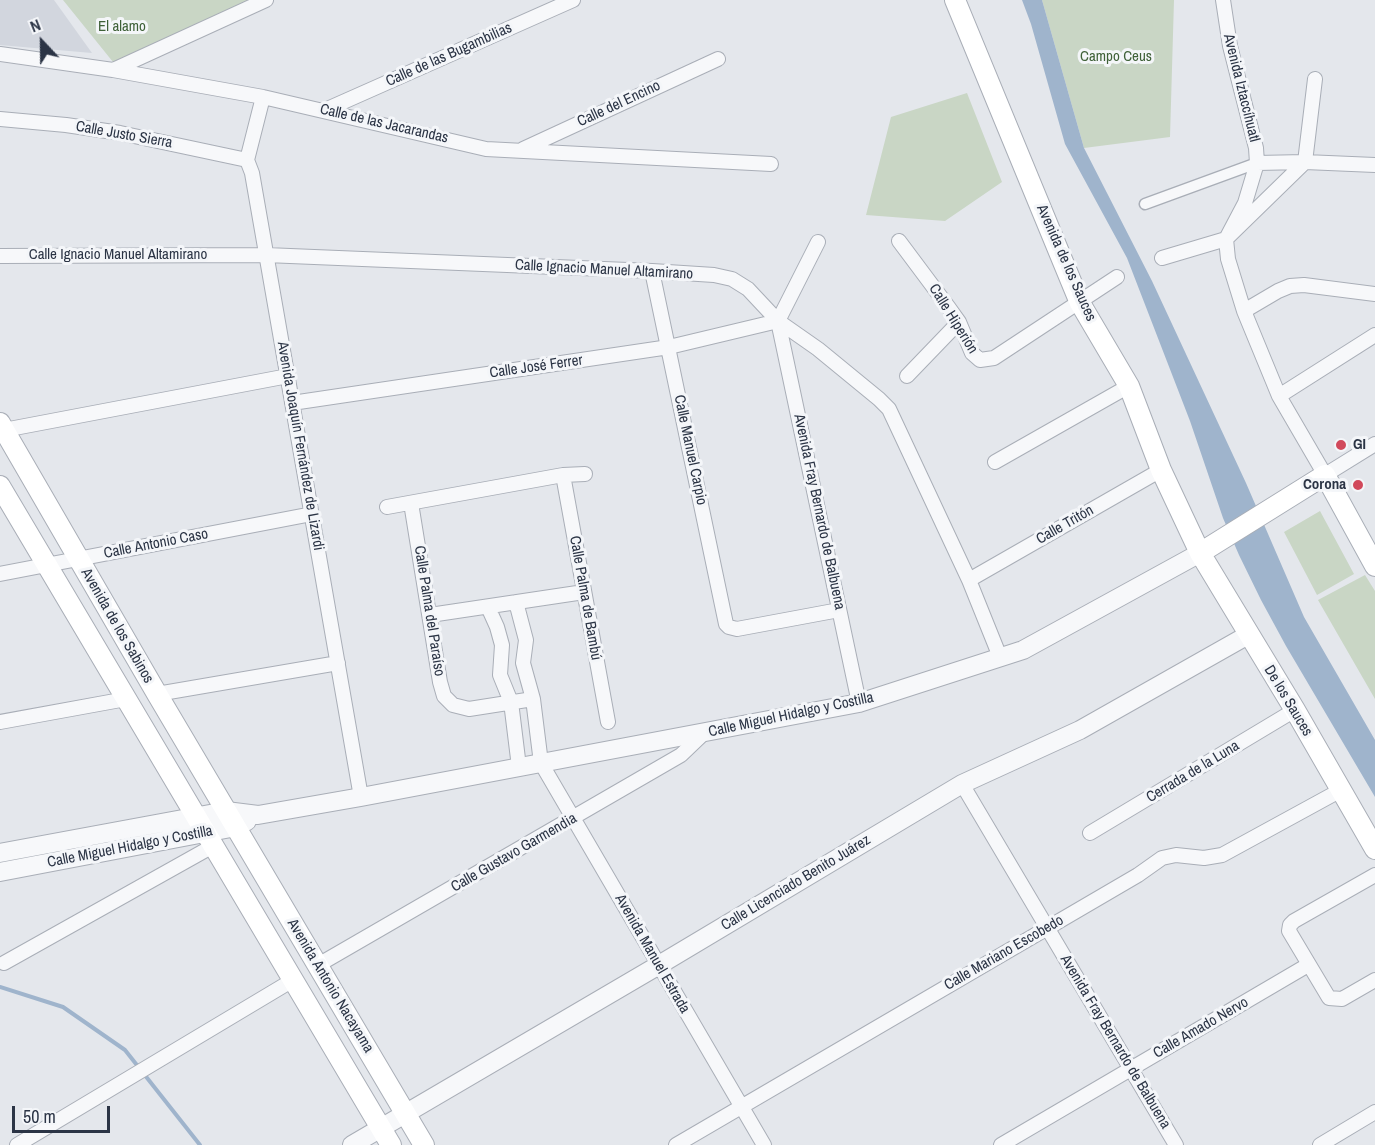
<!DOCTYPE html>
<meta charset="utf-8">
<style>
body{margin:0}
#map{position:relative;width:1375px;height:1145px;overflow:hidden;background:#e4e7ec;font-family:"Archivo Narrow",sans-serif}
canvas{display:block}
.north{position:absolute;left:12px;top:12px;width:60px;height:60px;-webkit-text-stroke:4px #f4f6f9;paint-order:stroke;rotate:338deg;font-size:16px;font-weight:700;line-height:24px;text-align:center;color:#2b3445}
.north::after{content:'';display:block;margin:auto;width:21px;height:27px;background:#2b3445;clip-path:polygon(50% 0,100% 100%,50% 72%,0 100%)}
.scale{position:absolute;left:12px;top:1106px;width:98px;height:27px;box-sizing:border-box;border:3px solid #2b3445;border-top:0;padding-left:8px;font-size:18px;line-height:21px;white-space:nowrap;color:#2b3445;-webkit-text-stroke:4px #f4f6f9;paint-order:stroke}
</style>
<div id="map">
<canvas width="1375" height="1145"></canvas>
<div class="north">N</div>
<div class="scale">50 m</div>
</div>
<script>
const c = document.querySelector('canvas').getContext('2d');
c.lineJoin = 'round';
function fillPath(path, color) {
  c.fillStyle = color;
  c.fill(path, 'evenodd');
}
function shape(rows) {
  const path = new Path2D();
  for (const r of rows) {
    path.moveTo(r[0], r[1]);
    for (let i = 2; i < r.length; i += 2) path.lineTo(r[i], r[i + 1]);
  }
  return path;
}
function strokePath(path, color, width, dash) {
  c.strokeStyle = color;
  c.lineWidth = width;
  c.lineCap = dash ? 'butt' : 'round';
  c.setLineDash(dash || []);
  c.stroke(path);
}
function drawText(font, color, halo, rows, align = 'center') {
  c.font = font + ' "Archivo Narrow",sans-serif';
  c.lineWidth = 6;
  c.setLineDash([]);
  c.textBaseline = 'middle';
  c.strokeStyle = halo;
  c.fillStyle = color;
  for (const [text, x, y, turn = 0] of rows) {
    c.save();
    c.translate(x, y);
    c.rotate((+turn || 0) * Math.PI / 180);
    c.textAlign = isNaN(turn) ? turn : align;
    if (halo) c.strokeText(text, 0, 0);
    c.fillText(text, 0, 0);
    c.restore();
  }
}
fillPath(shape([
 [0,0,54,0,92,53,0,45]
]), '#d2d6de');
fillPath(shape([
 [63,0,249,0,113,62],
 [1042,0,1174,0,1170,137,1084,148],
 [967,93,1002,182,945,221,866,215,891,117],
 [1320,511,1354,574,1317,595,1284,532],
 [1365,575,1375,591,1375,699,1318,600]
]), '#c9d6c5');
fillPath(shape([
 [1022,0,1042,0,1084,148,1152,281,1246,483,1304,617,1375,740,1375,797,1286,646,1261,600,1239,555,1223,518,1190,421,1127,258,1065,144,1031,24]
]), '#9fb4cc');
strokePath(shape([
 [0,987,63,1007,125,1050,200,1145]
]), '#9fb4cc', 4);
const pedestrian = shape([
 [1145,204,1257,163]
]);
const minor = shape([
 [1223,0,1230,46,1256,148,1257,163,1245,203,1226,239,1228,259,1244,311,1279,396,1325,475,1375,444],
 [0,54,113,70,263,97,486,149,771,164],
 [113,70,266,0],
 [263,97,247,160,252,173,361,797],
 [325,110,573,0],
 [0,119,66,125,120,133,247,160],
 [523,149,718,59],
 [1257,163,1305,162,1375,165],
 [899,241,949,308,959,322,972,353,980,360,994,358,1117,277],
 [0,256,266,255,652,271,714,275,732,279,748,289,778,321,818,349,879,399,889,409,969,580,1000,657],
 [1162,258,1226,239,1305,162,1315,79],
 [652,271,726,624,729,627,737,629,839,610],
 [1244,311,1278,291,1290,286,1304,285,1375,294],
 [778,321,859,703],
 [778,321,818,242],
 [907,376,959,322],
 [1279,396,1375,335],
 [292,403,669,347,778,321],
 [4,430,288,376],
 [995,462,1129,386],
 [563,475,608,722],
 [411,503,440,682,444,696,453,705,469,709,533,699],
 [387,507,563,475,585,474],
 [0,574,312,514],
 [969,580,1161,470],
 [516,602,526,640,523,663,533,699,541,763,764,1145],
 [488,607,497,627,502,645,500,675,511,702,519,767],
 [430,615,584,592],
 [157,694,338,663],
 [0,722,126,699],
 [962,784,1176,1145],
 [1090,833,1295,710],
 [1375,875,1294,921,1290,925,1289,931,1329,998,1342,999,1375,980],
 [4,963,213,846],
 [318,965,681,755,704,733],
 [17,1145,293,980],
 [676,1145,1138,875,1162,858,1176,855,1204,858,1222,855,1341,790],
 [1001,1145,1308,965],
 [1320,1145,1375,1112]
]);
const tertiary = shape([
 [0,853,226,811,258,815,361,797,859,703,1023,650,1200,553],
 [0,872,236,827,247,821],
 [352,1145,659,965,962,784,1080,730,1248,635]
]);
const secondary = shape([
 [955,0,1080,303,1129,386,1161,470,1200,553,1295,710,1375,849],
 [0,423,157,694,424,1145],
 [0,486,391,1145],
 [1200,553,1325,475,1375,566]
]);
strokePath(pedestrian, '#a9aeb7', 13);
strokePath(minor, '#a9aeb7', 16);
strokePath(tertiary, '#a9aeb7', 20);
strokePath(secondary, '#a9aeb7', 22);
strokePath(pedestrian, '#f7f8fa', 10);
strokePath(minor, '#f7f8fa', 14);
strokePath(tertiary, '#f7f8fa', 18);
strokePath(secondary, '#fff', 20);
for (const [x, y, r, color] of [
 [1341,445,6,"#d1495b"],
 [1358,485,6,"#d1495b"]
]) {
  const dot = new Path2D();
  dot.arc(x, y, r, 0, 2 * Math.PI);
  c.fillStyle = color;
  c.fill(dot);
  strokePath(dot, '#f4f6f9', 2);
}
drawText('15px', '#3f6138', '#f4f6f9', [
 ["El alamo",122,27],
 ["Campo Ceus",1116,57]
]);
drawText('15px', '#2b3445', '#f4f6f9', [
 ["Calle de las Bugambilias",449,55,-24],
 ["Avenida Iztaccíhuatl",1241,88,76],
 ["Calle del Encino",619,104,-25],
 ["Calle de las Jacarandas",384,124,13],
 ["Calle Justo Sierra",124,135,10],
 ["Calle Ignacio Manuel Altamirano",118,255],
 ["Avenida de los Sauces",1066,263,66],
 ["Calle Ignacio Manuel Altamirano",604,270,3],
 ["Calle Hiperión",953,319,58],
 ["Calle José Ferrer",536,367,-8],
 ["Avenida Joaquín Fernández de Lizardi",300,446,80],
 ["Calle Manuel Carpio",690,450,78],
 ["Avenida Fray Bernardo de Balbuena",819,512,78],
 ["Calle Tritón",1065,525,-30],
 ["Calle Antonio Caso",156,544,-11],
 ["Calle Palma de Bambú",585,598,80],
 ["Calle Palma del Paraíso",429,611,81],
 ["Avenida de los Sabinos",117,626,60],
 ["De los Sauces",1288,701,59],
 ["Calle Miguel Hidalgo y Costilla",791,715,-12],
 ["Cerrada de la Luna",1193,772,-31],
 ["Calle Miguel Hidalgo y Costilla",130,847,-11],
 ["Calle Gustavo Garmendia",514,853,-30],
 ["Calle Licenciado Benito Juárez",796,883,-31],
 ["Calle Mariano Escobedo",1004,953,-30],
 ["Avenida Manuel Estrada",652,954,60],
 ["Avenida Antonio Nacayama",330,986,59],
 ["Calle Amado Nervo",1201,1028,-30],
 ["Avenida Fray Bernardo de Balbuena",1115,1042,59]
]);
drawText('bold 15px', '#2b3445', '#f4f6f9', [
 ["GI",1353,445],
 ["Corona",1346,485,"right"]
], 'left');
</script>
